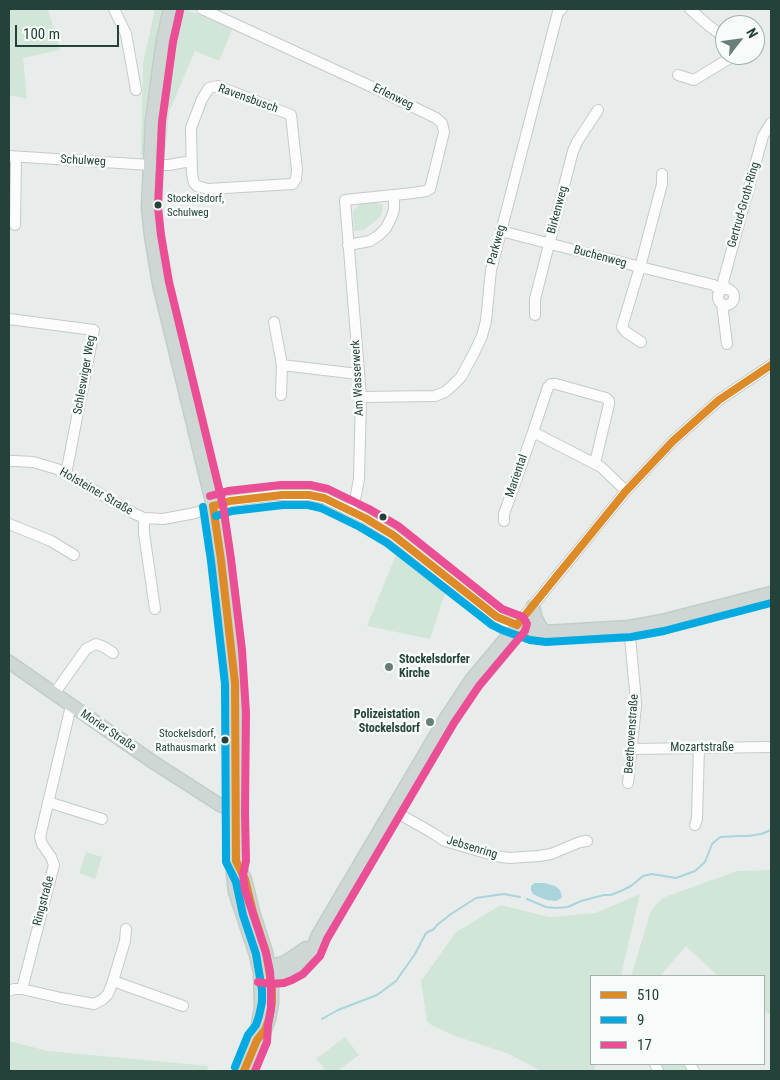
<!DOCTYPE html>
<meta charset="utf-8">
<style>
body{margin:0}
#map{position:relative;width:780px;height:1080px;overflow:hidden;background:#e8edeb;font-family:"Roboto Condensed",sans-serif}
canvas{display:block}
.frame{position:absolute;inset:0;border:10px solid #24423a;pointer-events:none}
.legend{position:absolute;left:590px;top:975px;width:175px;height:90px;box-sizing:border-box;background:#f7fbf9;border:1px solid #a3b1ad;margin:0;padding:6px 9px;list-style:none;font-size:15px;color:#24423a}
.legend li{display:flex;align-items:center;gap:10px;height:25px}
.legend b{width:25px;border:1px solid #a3b1ad}
.north{position:absolute;left:715px;top:15px;width:50px;height:50px;box-sizing:border-box;background:#f7fbf9;border:1px solid #a3b1ad;border-radius:50%;rotate:60deg;font-size:14px;font-weight:700;line-height:20px;text-align:center;color:#24423a}
.north::after{content:'';display:block;margin:auto;width:18px;height:22px;background:#697e78;clip-path:polygon(50% 0,100% 100%,50% 72%,0 100%)}
.scale{position:absolute;left:15px;top:25px;width:104px;height:22px;box-sizing:border-box;border:2px solid #24423a;border-top:0;padding-left:6px;font-size:15px;line-height:18px;white-space:nowrap;color:#24423a;-webkit-text-stroke:4px #f7fbf9;paint-order:stroke}
</style>
<div id="map">
<canvas width="780" height="1080"></canvas>
<div class="frame"></div>
<ul class="legend">
<li><b style="height:6px;background:#dd8b28"></b>510</li>
<li><b style="height:6px;background:#02aae1"></b>9</li>
<li><b style="height:6px;background:#ea4f96"></b>17</li>
</ul>
<div class="north">N</div>
<div class="scale">100 m</div>
</div>
<script>
const c = document.querySelector('canvas').getContext('2d');
c.lineJoin = 'round';
function fillPath(path, color) {
  c.fillStyle = color;
  c.fill(path, 'evenodd');
}
function shape(rows) {
  const path = new Path2D();
  for (const r of rows) {
    if (r.length === 3) {
      path.moveTo(r[0] + r[2], r[1]);
      path.arc(r[0], r[1], r[2], 0, 2 * Math.PI);
      continue;
    }
    path.moveTo(r[0], r[1]);
    for (let i = 2; i < r.length; i += 2) path.lineTo(r[i], r[i + 1]);
  }
  return path;
}
function strokePath(path, color, width, dash) {
  c.strokeStyle = color;
  c.lineWidth = width;
  c.lineCap = dash ? 'butt' : 'round';
  c.setLineDash(dash || []);
  c.stroke(path);
}
function drawText(font, color, halo, rows, align = 'center') {
  c.font = font + ' "Roboto Condensed",sans-serif';
  c.lineWidth = 5;
  c.setLineDash([]);
  c.textBaseline = 'middle';
  c.strokeStyle = halo;
  c.fillStyle = color;
  for (const [text, x, y, turn = 0] of rows) {
    c.save();
    c.translate(x, y);
    c.rotate((+turn || 0) * Math.PI / 180);
    c.textAlign = isNaN(turn) ? turn : align;
    if (halo) c.strokeText(text, 0, 0);
    c.fillText(text, 0, 0);
    c.restore();
  }
}
fillPath(shape([
 [9,9,48,9,60,50,23,58,27,99,9,95],
 [155,9,189,9,189,11,233,28,219,61,195,51,169,112,165,156,141,155,143,63],
 [373,202,383,205,381,216,364,230,356,231,354,230,353,211,360,204],
 [401,542,449,581,430,639,367,626],
 [86,852,102,857,95,879,79,873],
 [771,870,771,1015,764,1011,764,976,718,976,686,946,660,976,631,976,651,911,662,898,737,871],
 [640,894,621,976,591,976,591,1064,596,1064,594,1071,541,1071,509,1054,455,1036,433,1026,427,1022,421,981,456,932,501,905,550,917,595,913],
 [345,1037,359,1055,337,1071,326,1071,316,1059],
 [9,1041,48,1051,209,1066,206,1071,9,1071],
 [658,1064,687,1064,691,1071,660,1071]
]), '#d1e6d8');
fillPath(shape([
 [535,883,544,883,555,886,560,890,562,897,560,899,556,901,547,900,539,897,533,894,531,890,531,886]
]), '#a9d4db');
strokePath(shape([
 [527,899,546,907,556,908,568,907,581,901,604,895,611,895,623,890,631,886,643,876,652,874,676,878,695,871,705,862,712,844,720,837,739,836,748,836,761,834,771,830],
 [322,1019,338,1010,377,995,396,981,415,954,426,933,434,929,437,925,451,914,476,898,504,894,520,897]
]), '#a9d4db', 2);
const minor = shape([
 [114,9,126,34,136,90],
 [202,9,370,86,436,118,442,123,444,132,430,189,426,191,413,193,345,200,361,397,359,479,356,495,351,511],
 [690,9,708,25,725,38],
 [755,43,756,42],
 [678,75,694,80,735,55],
 [218,86,291,115,297,170,296,179,293,184,208,189,197,186,194,183,192,174,191,128,202,99,209,88,218,86],
 [9,156,150,165,169,165,191,161],
 [15,225,16,157],
 [501,231,640,267,714,285,720,291],
 [348,245,370,241,379,235,386,228,392,216,394,209,394,195],
 [725,288,723,282,763,136,771,123],
 [726,297,8],
 [722,304,727,344],
 [535,315,535,299,573,151,577,142,598,110],
 [9,319,94,330,66,474],
 [274,322,282,365,281,395],
 [641,342,626,332,622,327,640,267,662,184,662,174],
 [282,365,358,374],
 [361,397,435,396,445,392,453,385,461,377,473,355,482,336,486,321,491,270,558,12,562,9],
 [533,432,548,387,551,384,556,384,606,398,609,401,609,404,595,463],
 [9,461,15,461,33,462,57,469,135,514,144,518,163,519,195,513,230,501,276,495,309,495,324,498,365,518,393,535,497,617,505,621,517,625,626,491,673,441,719,400,771,365],
 [144,518,144,533,155,609],
 [504,521,504,514,533,432,601,467,626,491],
 [9,524,51,541,74,555],
 [54,694,86,649,96,644,104,647,113,653],
 [632,749,771,747],
 [628,783,636,706,635,690,629,627],
 [48,802,102,819],
 [392,810,431,832,445,841,496,856,509,858,539,856,551,854,580,842,587,841],
 [695,825,697,819,699,748],
 [113,981,183,1006],
 [22,989,54,865,51,857,42,844,40,837,71,706],
 [9,991,14,989,22,989,61,998,94,1004,102,1000,108,994,113,981,125,941,126,929],
 [655,1064,658,1071],
 [690,1064,694,1071]
]);
const major = shape([
 [170,9,163,40,152,121,148,207,151,236,159,284,213,506,221,560,235,683,236,861,233,874,235,892,256,955,260,972,261,1008,258,1024,257,1040],
 [533,606,536,619,540,626,545,632],
 [9,662,153,762,220,805,235,812],
 [236,861,245,879,253,912,266,952,272,989,272,1003,269,1019,265,1030,257,1040,244,1071],
 [262,970,269,966,283,963,290,959,306,948],
 [260,972,270,974,282,973,288,971,296,967,312,950,318,935,446,718,471,680,517,625,531,630,545,632,629,627,662,621,771,593]
]);
strokePath(minor, '#c5cac8', 12);
strokePath(major, '#c3ccc9', 15);
strokePath(minor, '#fcfcfc', 10);
strokePath(major, '#cfd7d5', 12);
strokePath(shape([
 [213,506,221,560,235,683,236,861,245,879,253,912,266,952,272,989,272,1003,269,1019,265,1030,257,1040,244,1071],
 [213,506,230,501,282,495,309,495,324,498,365,518,393,535,497,617,517,625],
 [517,625,626,491,673,441,719,400,771,365]
]), '#dd8b28', 8);
strokePath(shape([
 [203,507,211,561,225,684,226,862,236,882,243,915,256,954,262,990,262,1002,259,1016,256,1025,248,1035,235,1067],
 [216,516,232,511,283,505,308,505,321,508,360,527,387,543,492,625,502,630,530,640,546,642,631,637,664,631,771,603]
]), '#02aae1', 8);
strokePath(shape([
 [180,11,173,42,162,122,158,207,161,235,169,282,223,505,231,559,242,650,246,713,245,812,246,861,243,875,245,890,266,953,270,971,271,988,271,1009,268,1025,267,1042,255,1071],
 [210,496,228,491,281,485,310,485,328,489,369,509,398,526,502,609,523,617,525,620,527,624,525,631,479,686,454,723,327,939,320,956,303,974,292,980,284,983,271,984,258,982]
]), '#ea4f96', 8);
for (const [x, y, r, color] of [
 [158,205,4.5,"#24423a"],
 [383,517,4.5,"#24423a"],
 [389,667,5,"#697e78"],
 [430,722,5,"#697e78"],
 [225,740,4.5,"#24423a"]
]) {
  const dot = new Path2D();
  dot.arc(x, y, r, 0, 2 * Math.PI);
  c.fillStyle = color;
  c.fill(dot);
  strokePath(dot, '#f7fbf9', 2);
}
drawText('11px', '#24423a', '#f7fbf9', [
 ["Stockelsdorf,",167,199],
 ["Schulweg",167,213],
 ["Stockelsdorf,",216,734,"right"],
 ["Rathausmarkt",216,748,"right"]
], 'left');
drawText('12px', '#24423a', '#f7fbf9', [
 ["Erlenweg",393,97,26],
 ["Ravensbusch",248,99,20],
 ["Schulweg",83,161,3],
 ["Gertrud-Groth-Ring",744,205,-74],
 ["Birkenweg",558,210,-75],
 ["Parkweg",497,245,-75],
 ["Buchenweg",600,257,15],
 ["Schleswiger Weg",85,375,-80],
 ["Am Wasserwerk",358,378,-93],
 ["Mariental",517,476,-71],
 ["Holsteiner Straße",96,492,30],
 ["Morier Straße",108,731,34],
 ["Beethovenstraße",632,734,-86],
 ["Mozartstraße",702,748],
 ["Jebsenring",472,848,17],
 ["Ringstraße",44,901,-75]
]);
drawText('bold 12px', '#24423a', '#f7fbf9', [
 ["Stockelsdorfer",399,660],
 ["Kirche",399,674],
 ["Polizeistation",420,715,"right"],
 ["Stockelsdorf",420,729,"right"]
], 'left');
</script>
